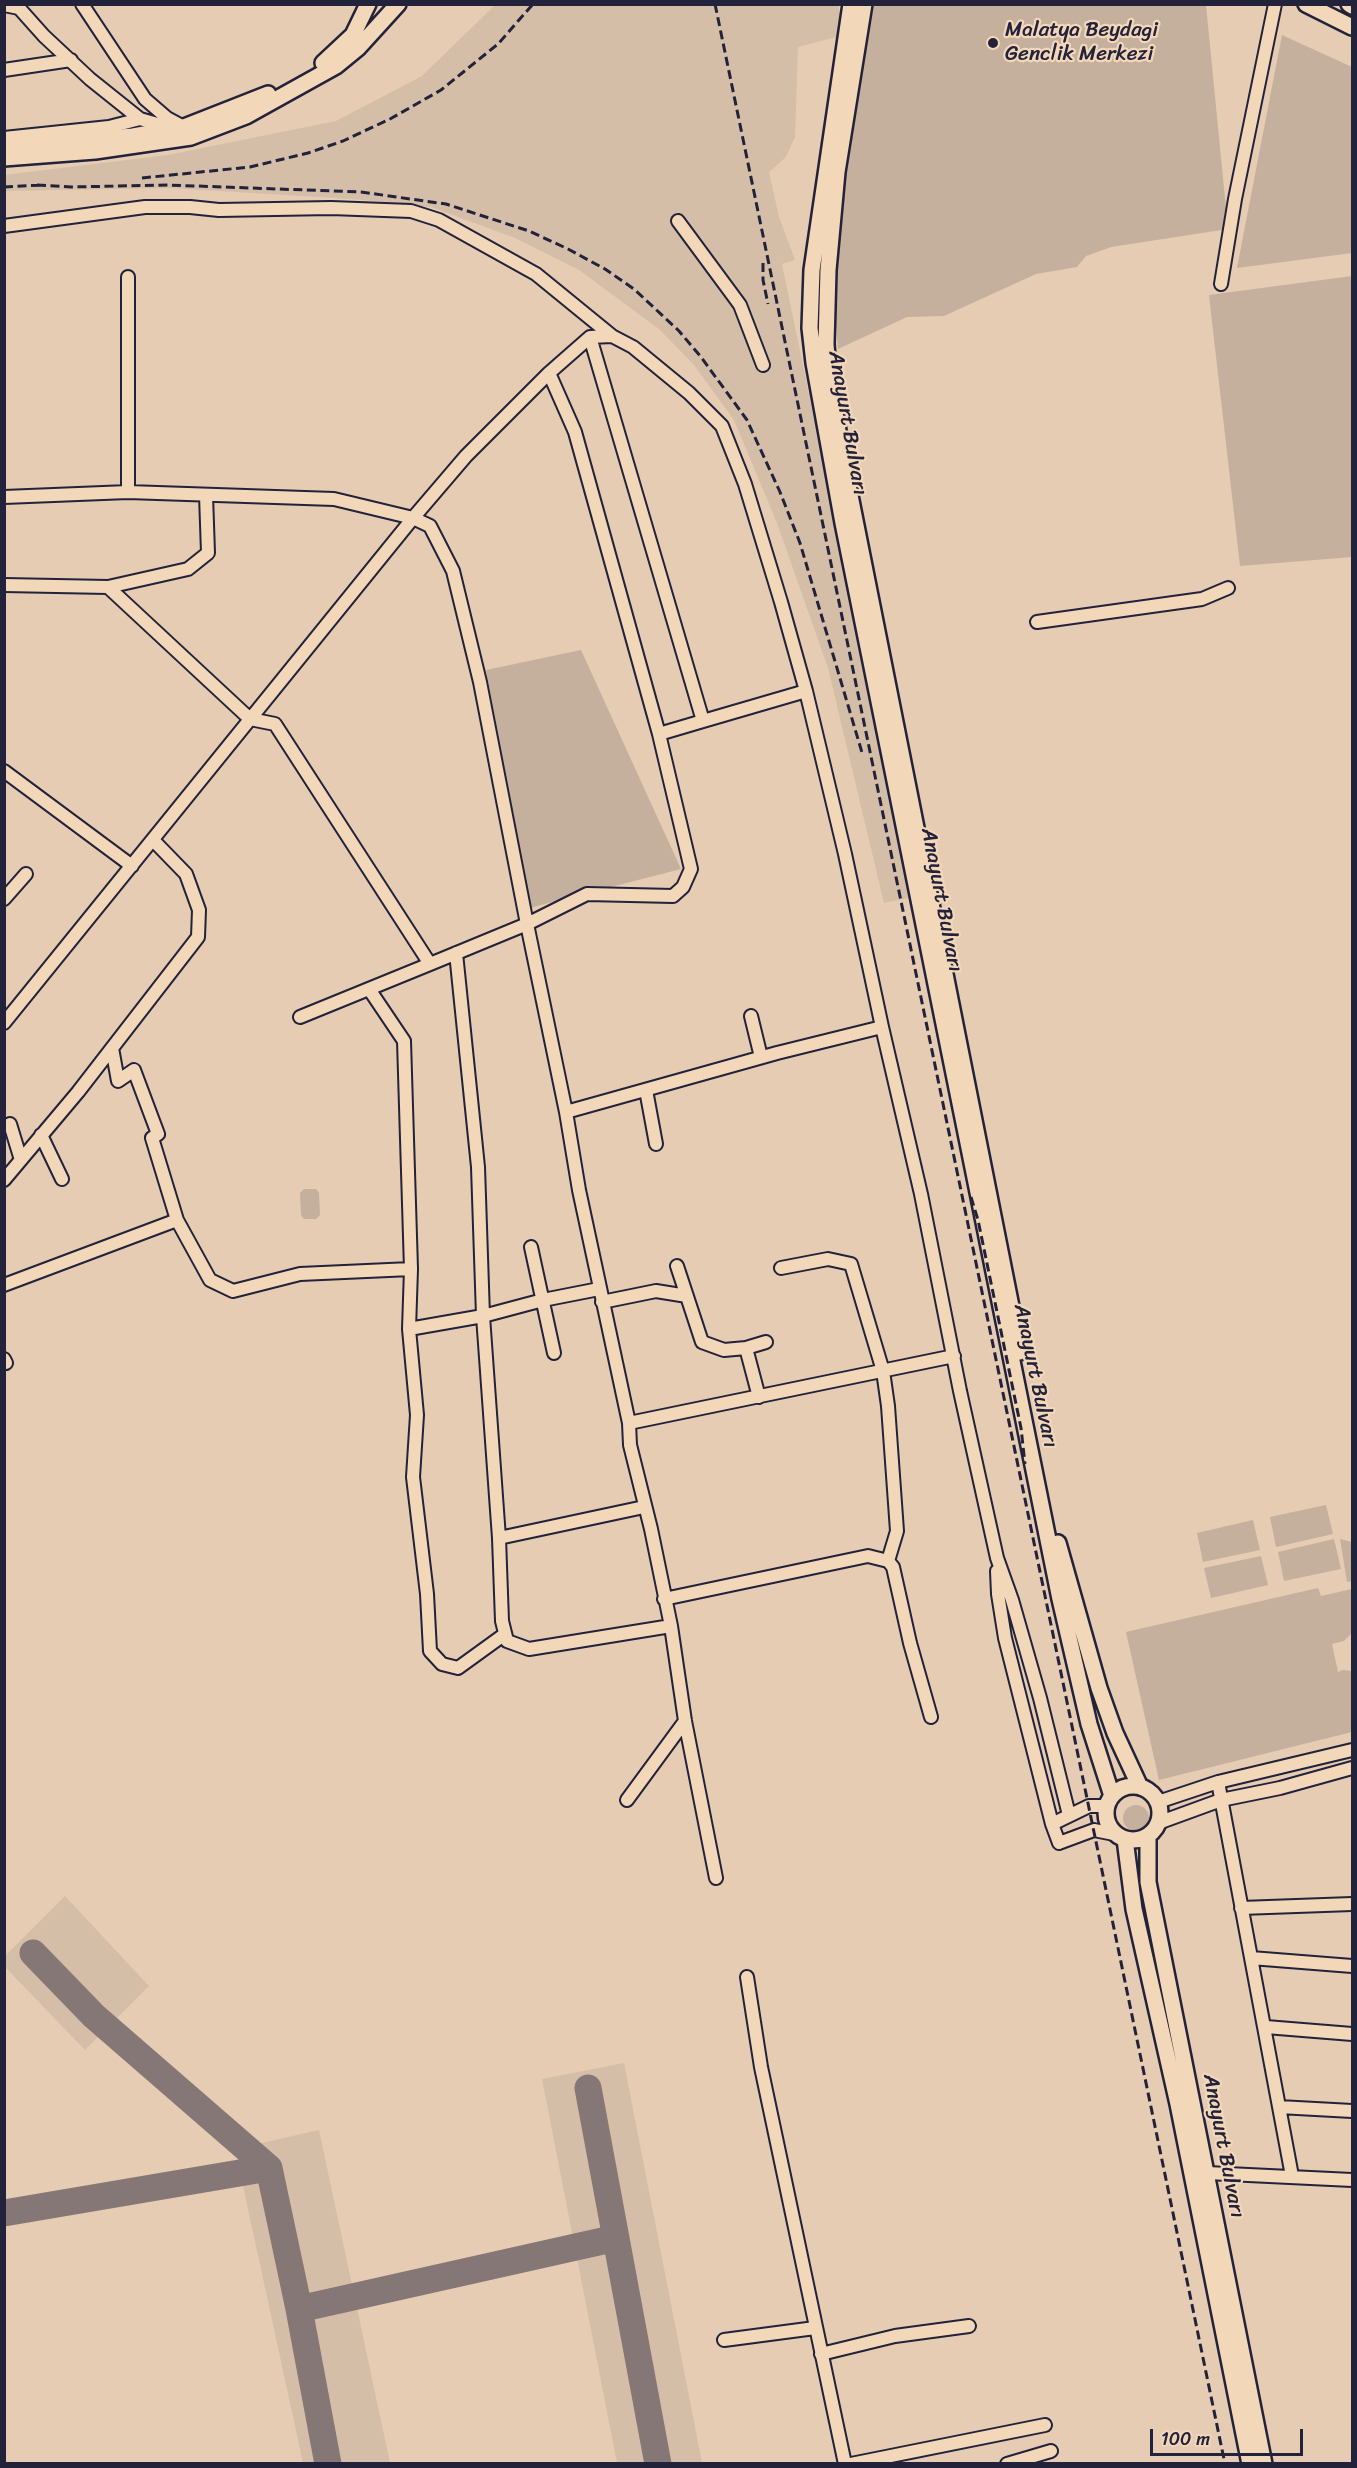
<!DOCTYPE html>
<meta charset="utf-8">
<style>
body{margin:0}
#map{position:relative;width:1357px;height:2468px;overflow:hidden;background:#e5ccb2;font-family:Sriracha,sans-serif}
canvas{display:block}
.frame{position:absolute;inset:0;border:6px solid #22223b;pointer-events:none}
.scale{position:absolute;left:1150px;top:2429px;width:153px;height:27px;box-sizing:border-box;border:3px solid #22223b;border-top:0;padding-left:8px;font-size:18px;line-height:21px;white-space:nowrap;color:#22223b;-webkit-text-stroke:4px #f2d7b9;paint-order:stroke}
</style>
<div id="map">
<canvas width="1357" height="2468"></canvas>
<div class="frame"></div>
<div class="scale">100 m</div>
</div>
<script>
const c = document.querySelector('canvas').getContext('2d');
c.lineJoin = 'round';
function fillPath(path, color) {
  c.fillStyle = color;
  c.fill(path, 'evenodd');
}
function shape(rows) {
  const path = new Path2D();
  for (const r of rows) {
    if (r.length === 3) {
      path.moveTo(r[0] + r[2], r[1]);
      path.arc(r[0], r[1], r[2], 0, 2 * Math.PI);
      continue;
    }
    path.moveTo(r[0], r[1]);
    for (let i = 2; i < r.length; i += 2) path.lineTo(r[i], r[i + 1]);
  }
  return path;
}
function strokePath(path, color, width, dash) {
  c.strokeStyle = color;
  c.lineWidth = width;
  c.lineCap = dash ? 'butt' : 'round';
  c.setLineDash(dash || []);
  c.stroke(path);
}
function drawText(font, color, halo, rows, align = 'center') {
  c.font = font + ' Sriracha,sans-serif';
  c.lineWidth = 4.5;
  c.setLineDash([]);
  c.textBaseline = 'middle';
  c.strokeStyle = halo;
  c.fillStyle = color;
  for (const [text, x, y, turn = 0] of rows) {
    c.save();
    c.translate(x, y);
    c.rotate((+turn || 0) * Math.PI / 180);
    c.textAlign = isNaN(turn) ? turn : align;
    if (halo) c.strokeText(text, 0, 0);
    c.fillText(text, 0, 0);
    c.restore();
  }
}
fillPath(shape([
 [495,5,838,5,844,35,798,47,795,137,786,157,769,172,779,217,795,260,782,264,913,897,884,903,828,668,777,523,734,420,694,365,659,329,579,270,515,238,431,207,352,199,169,188,5,191,4,175,168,155,336,121,422,76],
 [65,1896,149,1986,85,2050,5,1967,5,1956],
 [624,2063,702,2463,617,2463,542,2079],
 [319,2130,390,2463,303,2463,235,2149]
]), '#d5bea8');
fillPath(shape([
 [873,5,1206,5,1228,229,1111,247,1086,256,1077,267,1036,274,944,316,907,317,838,349,831,263,857,81],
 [1282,35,1352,67,1352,253,1237,268],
 [1352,276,1352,557,1240,566,1209,295],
 [581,650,681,869,529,908,486,670],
 [304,1189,316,1189,319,1193,320,1215,316,1219,304,1219,301,1215,300,1193],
 [1326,1505,1333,1534,1276,1547,1270,1517],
 [1253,1520,1260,1550,1203,1562,1197,1533],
 [1334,1539,1341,1569,1284,1581,1278,1552],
 [1340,1539,1352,1542,1352,1581,1347,1582],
 [1261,1556,1268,1585,1211,1598,1204,1568],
 [1318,1588,1321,1596,1352,1589,1352,1633,1344,1641,1332,1644,1338,1672,1343,1670,1352,1671,1352,1732,1159,1780,1126,1632],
 [1136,1818,13]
]), '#c5b09e');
strokePath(shape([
 [33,1953,94,2016,269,2168,299,2309,328,2464],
 [588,2088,658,2464],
 [4,2213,269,2168],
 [299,2309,616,2238]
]), '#847776', 27);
const minor = shape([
 [82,4,145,99,167,118,180,125],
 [4,5,19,8,44,36,90,79,140,119,171,128],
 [4,70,71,60],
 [4,138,109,127,140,119],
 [678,221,740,305,763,365],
 [4,226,145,207,190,207,219,210,331,208,411,211,439,220,536,274,612,336],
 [128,277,128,492],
 [1221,284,1235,199,1275,4],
 [590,337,703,721,659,734],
 [4,497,128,492,334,499,413,518,430,526,453,571,480,682,527,924,566,1112,579,1190,629,1423,630,1445,651,1529,671,1626,685,1721,716,1878],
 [4,585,108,587,188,569,208,553,206,495],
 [108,587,250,719,275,724,430,964,527,924,587,894,673,896,683,887,691,869,659,734,575,432,549,373],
 [1037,622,1202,599,1228,588],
 [703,721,806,691],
 [4,771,132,866],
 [4,899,26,874],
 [456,953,478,1167,483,1316,499,1538,502,1621,507,1641,529,1649,671,1626],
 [369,989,404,1041,411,1269,409,1329,417,1415,413,1477,427,1594,430,1651,442,1664,458,1668,505,1634],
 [751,1016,761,1057],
 [300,1017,430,964],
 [4,1023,413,518,466,456,549,373,590,337,612,336,633,347,689,393,722,426,745,484,781,602,806,691,845,854,882,1027,921,1194,960,1391,997,1558,1012,1600,1040,1698,1069,1815],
 [112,1048,118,1081,134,1070,158,1134,152,1138,177,1220,210,1280,233,1291,300,1274,411,1269],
 [646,1090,656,1144],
 [566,1112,777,1053,882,1027],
 [10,1124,21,1160],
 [41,1135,62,1179],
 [4,1180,78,1092,198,937,199,910,186,874,153,840],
 [531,1247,554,1353],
 [677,1266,702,1342,724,1350,746,1348,759,1397],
 [781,1268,828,1259,851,1264,883,1371,888,1406,897,1531,888,1561],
 [4,1285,177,1220],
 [602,1302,656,1291,687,1296],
 [409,1329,483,1316,543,1300,599,1289],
 [746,1348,766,1342],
 [4,1359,6,1363],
 [629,1423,954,1356],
 [499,1538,644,1507],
 [997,1571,998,1594,1005,1638,1052,1824,1059,1843,1094,1830,1114,1834],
 [664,1599,868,1556,888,1561,893,1567,910,1643,931,1717],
 [1218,1782,1292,2176],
 [627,1800,685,1721],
 [1158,1802,1218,1782,1352,1750],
 [1158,1823,1221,1800,1280,1788,1352,1768],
 [1052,1824,1089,1806,1107,1806],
 [1241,1908,1352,1904],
 [1251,1958,1352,1966],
 [747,1977,761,2067,845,2464],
 [1266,2027,1352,2034],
 [1279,2107,1352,2111],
 [1207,2173,1352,2180],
 [724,2340,815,2328],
 [821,2354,895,2336,969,2326],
 [851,2464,1045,2425],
 [1007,2464,1051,2451]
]);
const major = shape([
 [851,4,812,270,810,328,814,363,843,523,1060,1599,1089,1724,1112,1796],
 [864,4,837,172,828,270,826,344,828,371,842,455,1020,1352],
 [1306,4,1352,27],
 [1349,4,1352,6],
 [323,63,353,35,368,4],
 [4,147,133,136,184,127,268,94],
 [4,158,95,151,191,137,246,116,336,66,358,48,398,4],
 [1058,1543,1099,1688,1115,1733,1140,1787],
 [1133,1813,27],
 [1148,1836,1148,1882,1264,2464],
 [1125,1839,1134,1909,1178,2104,1250,2464]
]);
strokePath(minor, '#22223b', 16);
strokePath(major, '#22223b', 20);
strokePath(minor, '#f2d7b9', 12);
strokePath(major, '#f2d7b9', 15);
strokePath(shape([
 [715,4,1225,2464],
 [142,178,250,167,308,153,343,141,390,119,441,90,498,44,533,4],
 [37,185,71,187,168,185,361,192,446,204,529,231,568,249,605,269,634,289,679,331,701,357,747,420,780,492,800,543,863,756],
 [4,187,43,185],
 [763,263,763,280,768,304],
 [971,1197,978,1220,1021,1428,1025,1464]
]), '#22223b', 3, [9, 4.5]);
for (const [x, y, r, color] of [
 [993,43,6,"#22223b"]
]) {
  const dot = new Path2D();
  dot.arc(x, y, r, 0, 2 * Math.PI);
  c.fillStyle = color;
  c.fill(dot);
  strokePath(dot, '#f2d7b9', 2);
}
drawText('21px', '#22223b', '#f2d7b9', [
 ["Malatya Beydagi",1005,31],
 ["Genclik Merkezi",1005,55]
], 'left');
drawText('21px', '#22223b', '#f2d7b9', [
 ["Anayurt Bulvarı",847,423,80],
 ["Anayurt Bulvarı",941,900,79],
 ["Anayurt Bulvarı",1035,1376,78],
 ["Anayurt Bulvarı",1223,2146,79]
]);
</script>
